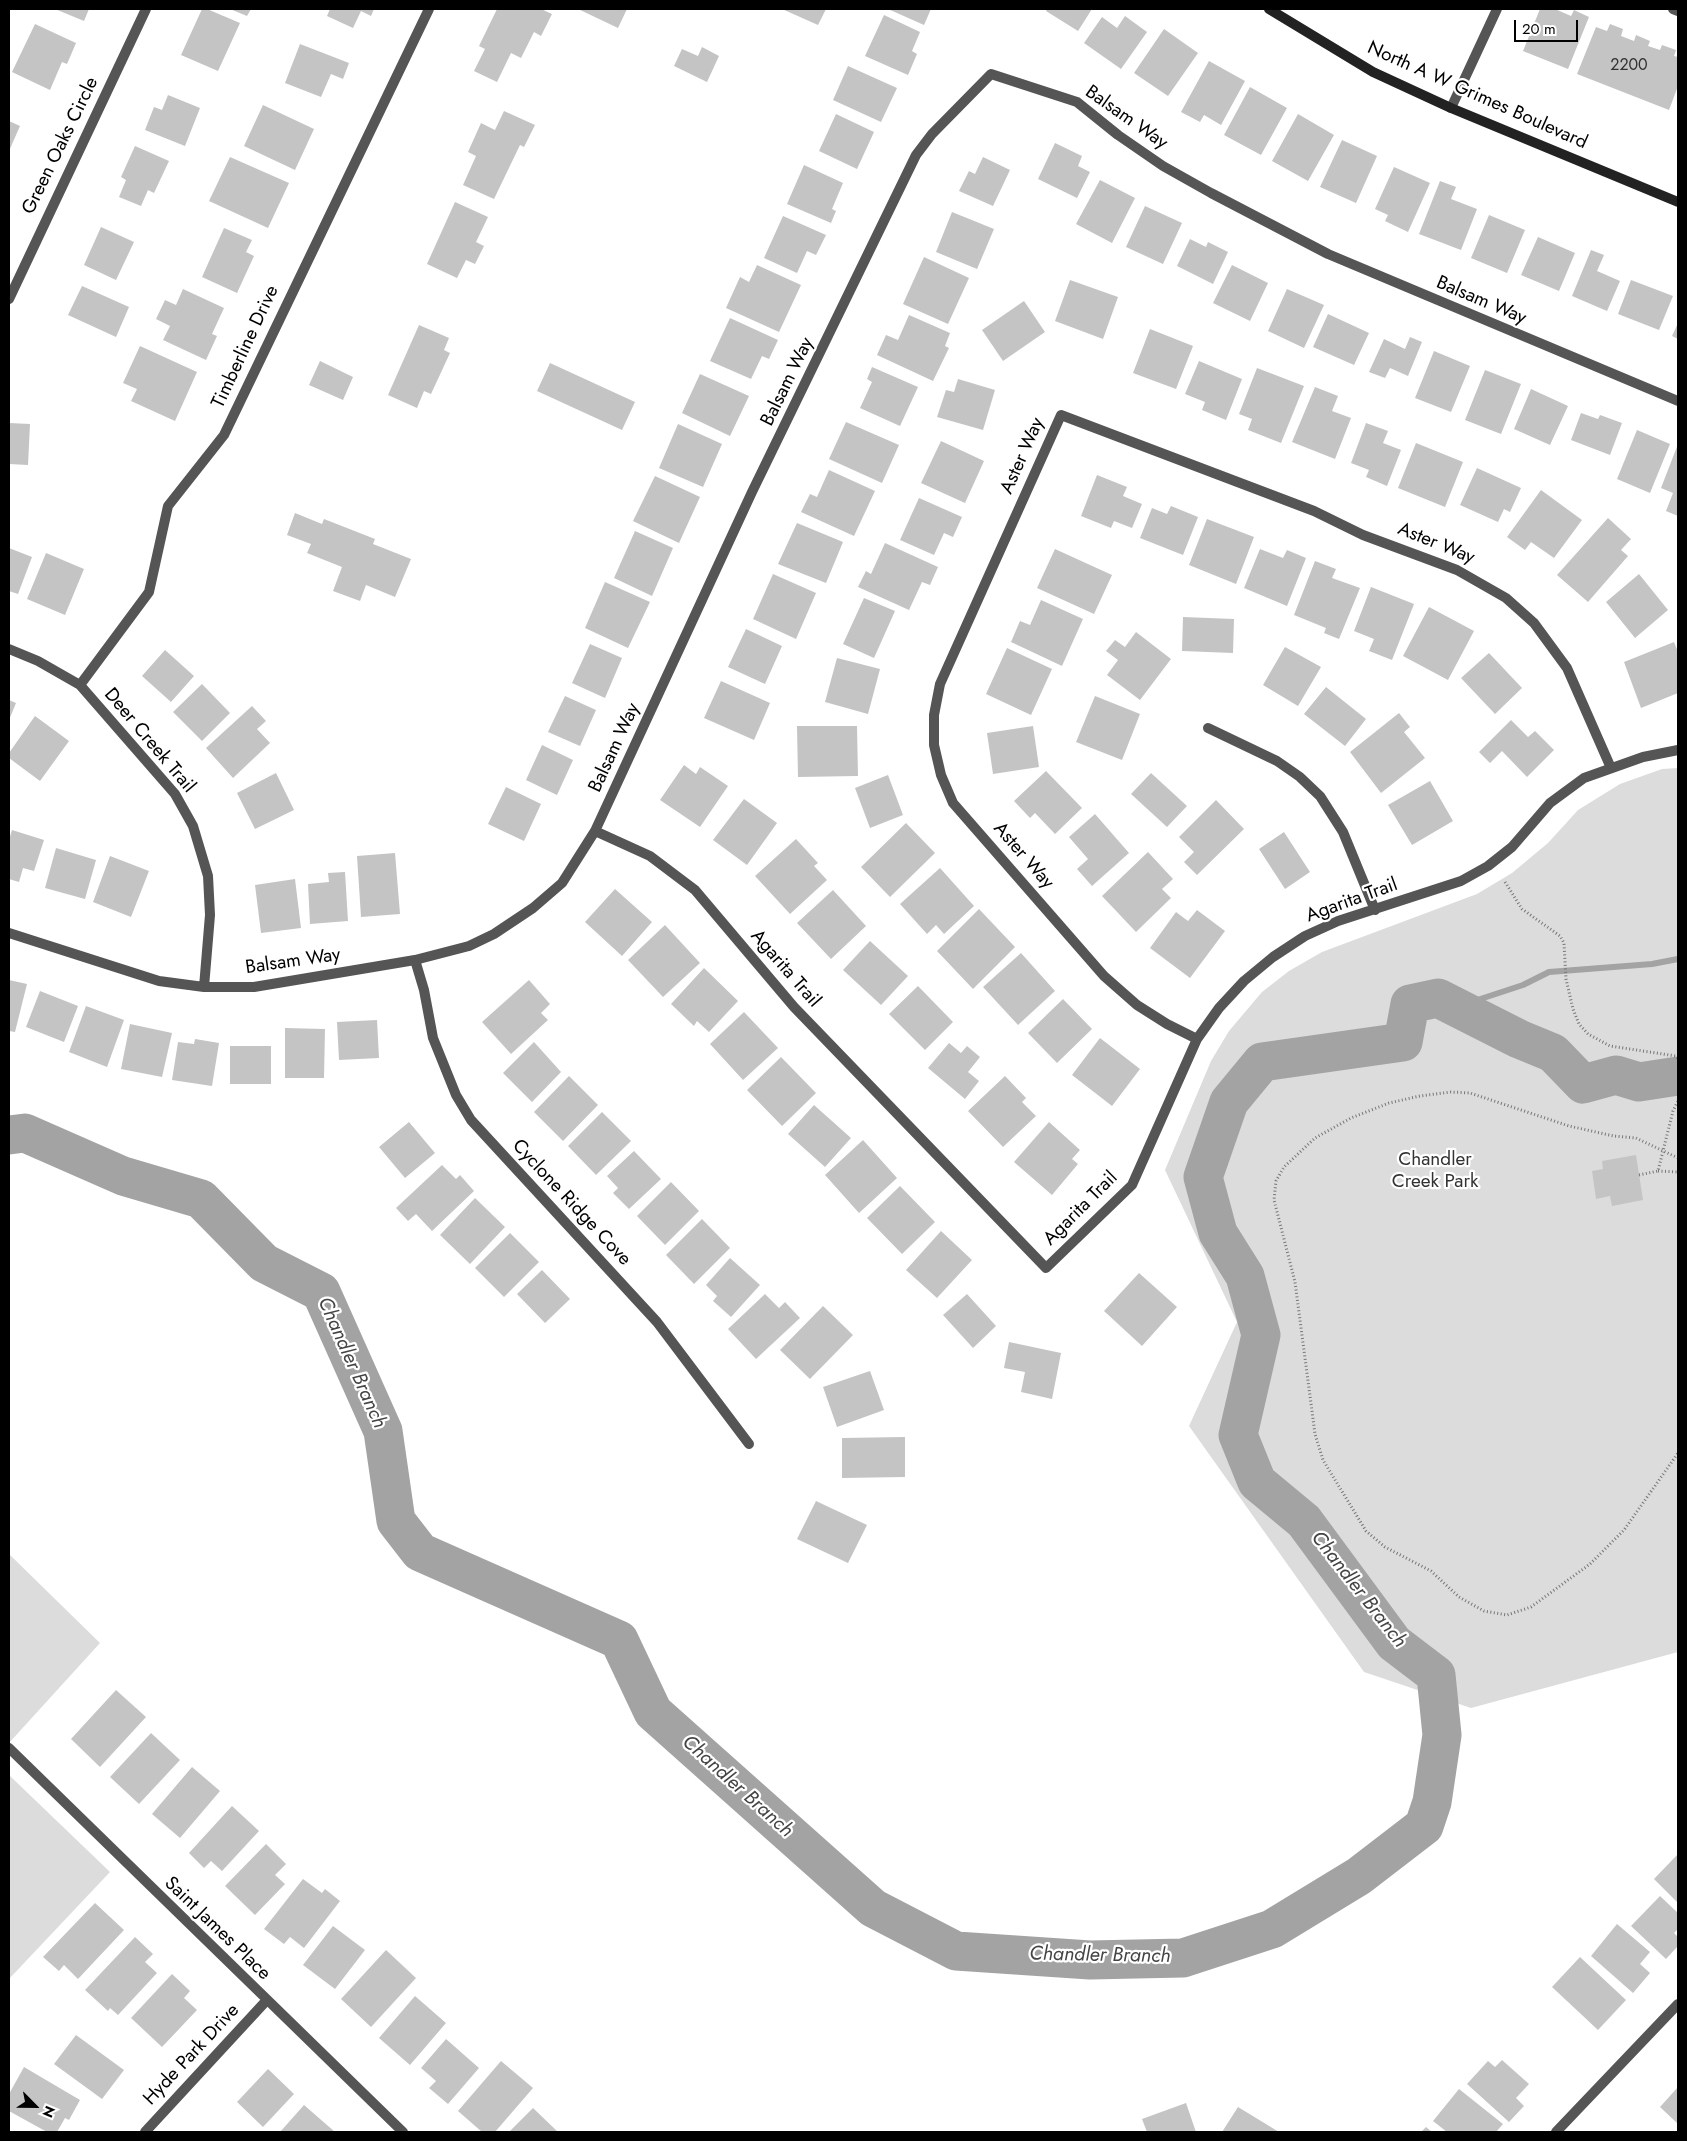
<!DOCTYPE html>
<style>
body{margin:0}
#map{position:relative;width:1687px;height:2141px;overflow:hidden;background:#fff;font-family:Jost,sans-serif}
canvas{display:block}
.frame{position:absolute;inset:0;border:10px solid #000;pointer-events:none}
.north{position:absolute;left:10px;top:2081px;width:50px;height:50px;-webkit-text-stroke:4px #fff;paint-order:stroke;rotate:113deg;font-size:14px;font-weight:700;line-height:20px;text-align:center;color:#000}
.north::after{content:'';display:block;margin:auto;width:18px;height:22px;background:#000;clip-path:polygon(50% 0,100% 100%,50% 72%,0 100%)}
.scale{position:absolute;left:1514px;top:20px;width:64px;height:22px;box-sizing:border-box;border:2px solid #000;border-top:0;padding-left:6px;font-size:15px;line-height:18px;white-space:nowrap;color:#000;-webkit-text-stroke:4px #fff;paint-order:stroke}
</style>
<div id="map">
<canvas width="1687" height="2141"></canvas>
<div class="frame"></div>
<div class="north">N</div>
<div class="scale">20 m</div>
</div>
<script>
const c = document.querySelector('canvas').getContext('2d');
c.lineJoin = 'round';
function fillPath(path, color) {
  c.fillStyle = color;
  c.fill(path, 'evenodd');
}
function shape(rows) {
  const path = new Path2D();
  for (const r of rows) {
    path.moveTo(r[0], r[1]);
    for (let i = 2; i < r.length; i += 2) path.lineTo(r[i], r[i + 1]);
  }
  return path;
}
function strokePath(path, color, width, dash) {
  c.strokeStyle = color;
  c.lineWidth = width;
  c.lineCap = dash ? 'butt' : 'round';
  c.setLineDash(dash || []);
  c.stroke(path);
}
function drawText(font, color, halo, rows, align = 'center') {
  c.font = font + ' Jost,sans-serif';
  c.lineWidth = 4.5;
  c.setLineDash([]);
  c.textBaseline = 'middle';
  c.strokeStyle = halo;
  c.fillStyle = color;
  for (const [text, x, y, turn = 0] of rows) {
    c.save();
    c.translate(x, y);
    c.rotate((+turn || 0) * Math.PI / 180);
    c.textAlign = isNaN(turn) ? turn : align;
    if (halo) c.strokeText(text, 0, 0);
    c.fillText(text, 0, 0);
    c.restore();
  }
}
fillPath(shape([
 [1678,768,1678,1652,1471,1708,1364,1672,1189,1426,1237,1322,1165,1170,1211,1061,1229,1031,1262,992,1289,971,1322,952,1477,894,1512,873,1548,843,1578,810,1620,784,1662,769],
 [9,1554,100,1643,9,1743],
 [9,1775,110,1872,9,1979]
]), '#dcdcdc');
strokePath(shape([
 [1456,1007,1523,985,1549,972,1652,964,1678,959]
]), '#a3a3a3', 6);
strokePath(shape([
 [9,1135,25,1133,123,1176,201,1199,264,1263,321,1292,383,1431,396,1521,420,1552,619,1640,653,1712,873,1908,956,1951,1090,1960,1183,1958,1272,1929,1359,1876,1424,1826,1432,1802,1442,1735,1436,1675,1394,1643,1304,1521,1257,1482,1238,1435,1261,1335,1245,1276,1218,1233,1203,1177,1229,1102,1262,1062,1403,1042,1410,1004,1438,998,1519,1039,1553,1053,1583,1084,1616,1075,1639,1082,1678,1076]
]), '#a3a3a3', 39);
fillPath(shape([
 [55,9,89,9,84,21],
 [202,9,207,9,240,23,218,71,181,55],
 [230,9,251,9,247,16],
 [330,9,374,9,371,16,361,11,353,28,327,16],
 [497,9,541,9,552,14,541,36,534,32,521,58,511,53,497,82,474,71,485,49,479,46],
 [578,9,627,9,618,28],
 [782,9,826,9,818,25],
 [888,9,931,9,924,25],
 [1047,9,1092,9,1078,31,1046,11],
 [1540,9,1555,9,1571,16,1574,10,1589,17,1568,69,1523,51],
 [884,15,920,32,912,51,917,54,908,75,865,56],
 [1125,16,1147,32,1121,69,1084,43,1102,17,1117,28],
 [35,24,76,43,67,64,62,62,50,90,12,72],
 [1610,24,1623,29,1621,36,1634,41,1636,35,1650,41,1648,46,1660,50,1662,45,1676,50,1674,56,1678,57,1678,86,1669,110,1577,74,1596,27,1607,31],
 [1164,29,1198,53,1168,96,1134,73],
 [300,44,349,63,343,79,331,74,321,97,285,83],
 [702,47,719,56,707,82,674,66,682,49,698,56],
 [1209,61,1245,81,1221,125,1204,115,1200,122,1181,112],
 [848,66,897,88,881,122,833,100],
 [1250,87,1287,108,1261,155,1224,135],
 [168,95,200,108,185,146,145,130,154,107,162,110],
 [263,105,314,129,295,170,244,146],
 [504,111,535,125,524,147,520,145,494,199,463,185,476,156,468,152,481,123,495,130],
 [836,114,874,132,857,169,819,151],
 [1298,114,1334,135,1308,181,1272,161],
 [9,121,20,126,9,151],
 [1342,140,1377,156,1356,203,1320,187],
 [1055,143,1082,156,1078,166,1090,172,1077,198,1038,179],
 [135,146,169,161,154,193,148,190,141,206,119,197,126,180,121,177],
 [230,157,289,183,268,228,209,201],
 [983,157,1010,170,993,206,959,191,969,171,975,174],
 [804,165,843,183,832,209,836,211,831,223,787,204],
 [1394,167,1430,183,1408,232,1385,221,1388,215,1375,209],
 [1100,180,1135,198,1112,243,1076,224],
 [1440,181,1456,187,1451,199,1477,209,1461,250,1419,234],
 [455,202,488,217,476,242,484,246,475,264,466,260,457,278,427,264],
 [1145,206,1182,223,1163,264,1126,247],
 [952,212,994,229,977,269,936,252],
 [1489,215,1525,230,1507,273,1471,258],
 [783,216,826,235,816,255,807,251,797,273,764,258],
 [101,227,134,242,116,280,84,265],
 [224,228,252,240,246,252,254,256,237,293,202,277],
 [1538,237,1575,253,1559,291,1521,275],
 [1190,239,1206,247,1208,242,1228,252,1213,284,1177,266],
 [1591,250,1604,255,1597,271,1620,281,1607,311,1572,296],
 [924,257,969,278,948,324,903,304],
 [757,265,801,285,779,332,726,308,740,277,749,282],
 [1232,265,1268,283,1250,321,1213,303],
 [1070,280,1118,297,1103,339,1055,321],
 [1631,280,1673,296,1659,330,1618,314],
 [82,286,129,307,116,337,68,315],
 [183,289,224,308,212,334,217,336,206,360,163,340,170,326,156,319,165,300,176,305],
 [1287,289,1324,305,1304,348,1268,331],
 [1024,301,1045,332,1003,361,982,330],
 [1328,314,1369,333,1354,365,1313,347],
 [909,315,950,333,945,346,949,348,933,381,877,355,886,335,898,340],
 [730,318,778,340,769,359,762,356,751,379,710,361],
 [1678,323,1678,339,1672,336],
 [419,325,449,338,444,350,450,353,431,394,424,391,417,408,388,395],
 [1150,329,1193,346,1176,389,1133,373],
 [1410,337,1422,342,1408,376,1390,368,1385,378,1369,372,1384,339,1405,349],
 [140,346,197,372,175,421,131,401,137,389,123,383],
 [1434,351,1470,366,1451,412,1415,398],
 [320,361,353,377,343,400,309,385],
 [1199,361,1242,379,1226,420,1202,410,1205,402,1185,394],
 [550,363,635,402,622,430,537,391],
 [872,367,918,387,900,426,860,408,872,382,867,379],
 [1257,368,1304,386,1281,443,1248,430,1252,419,1239,414],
 [1485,370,1521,384,1501,434,1465,420],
 [700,374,749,396,730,436,682,413],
 [958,379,995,390,983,430,937,417,946,390,954,392],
 [1315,387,1338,396,1332,411,1351,418,1335,459,1292,442],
 [1531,389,1568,406,1550,445,1514,429],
 [1581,413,1598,419,1600,415,1622,423,1610,455,1571,440],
 [846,422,899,445,882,483,829,459],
 [9,423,30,424,28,465,9,464],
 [1366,423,1388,431,1383,443,1401,450,1387,486,1366,477,1369,470,1351,463],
 [678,424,722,444,703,487,659,468],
 [1637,430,1670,444,1650,493,1617,479],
 [941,441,984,461,965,503,921,483],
 [1416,443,1463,462,1445,507,1398,488],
 [1678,444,1678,516,1666,511,1673,493,1661,488],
 [1477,468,1521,488,1510,512,1504,509,1498,522,1460,505],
 [829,470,875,491,854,536,801,512,810,494,817,497],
 [1097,475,1127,487,1123,496,1142,504,1132,528,1114,521,1111,528,1081,516],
 [655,476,700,497,679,543,633,521],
 [1541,490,1582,520,1554,558,1531,542,1525,550,1507,537],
 [919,498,962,517,953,537,944,533,934,555,900,540],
 [1171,506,1198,517,1183,555,1140,538,1152,508,1167,514],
 [295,513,322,524,324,519,375,539,373,544,411,559,395,597,366,585,360,601,333,591,342,567,307,553,311,544,287,535],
 [1608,518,1631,539,1621,550,1628,556,1588,602,1557,575],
 [1207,519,1254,537,1236,584,1189,565],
 [797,523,843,542,826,583,778,564],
 [635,531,673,548,652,596,614,578],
 [885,543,938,567,930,585,922,582,909,610,858,587,866,571,871,574],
 [9,548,32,557,18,594,9,591],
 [1055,549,1112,575,1094,614,1037,588],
 [1260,549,1283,558,1287,550,1306,558,1287,606,1244,588],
 [46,553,84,569,65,615,27,599],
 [1315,561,1336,569,1332,578,1360,588,1339,639,1324,633,1326,628,1294,615],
 [773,574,816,593,796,639,753,619],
 [1639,574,1668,610,1635,638,1606,602],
 [605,582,650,602,628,648,585,628],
 [1371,587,1414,604,1392,660,1369,651,1374,639,1354,631],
 [864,598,895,611,874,658,843,644],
 [1041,600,1083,619,1062,666,1011,642,1020,621,1030,625],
 [1429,607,1474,631,1448,680,1403,656],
 [1183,617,1234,619,1233,653,1182,651],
 [746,629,782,646,765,684,728,667],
 [1136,632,1171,659,1140,700,1107,675,1118,660,1106,651,1115,640,1125,647],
 [1674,642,1678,652,1678,693,1641,708,1624,662],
 [590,644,622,658,605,698,572,683],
 [1285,647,1321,667,1298,706,1263,685],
 [1007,648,1052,669,1031,715,986,694],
 [165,650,194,676,171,702,142,676],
 [1489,653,1522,688,1495,714,1461,678],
 [837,658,880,669,868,714,825,702],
 [721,681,770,703,754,740,704,718],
 [202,684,230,713,202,741,173,712],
 [1326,687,1366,719,1345,746,1304,714],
 [565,696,596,710,580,746,548,732],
 [1095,696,1140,714,1122,760,1076,742],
 [9,700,16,703,9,720],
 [252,706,266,721,257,729,270,743,233,778,206,748],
 [1399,713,1410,727,1404,732,1425,758,1381,793,1350,752],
 [35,716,69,741,40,781,9,758,9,753],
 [1511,720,1528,737,1535,731,1554,750,1527,777,1502,751,1490,763,1479,752],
 [797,726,857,726,858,776,798,777],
 [1033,726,1039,767,993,774,987,733],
 [542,745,573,760,557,795,526,780],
 [684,765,696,774,700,767,728,786,700,827,660,800],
 [1046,771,1082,808,1055,834,1035,813,1030,818,1014,801],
 [276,773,294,810,255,829,237,793],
 [1151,773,1187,806,1167,827,1131,794],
 [888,775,903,815,870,828,855,788],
 [1430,781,1453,821,1412,845,1388,805],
 [506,787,541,804,524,841,488,824],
 [744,799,777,823,747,865,713,840],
 [1216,800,1244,829,1197,875,1184,862,1194,852,1179,837],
 [1095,814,1129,853,1092,886,1077,869,1088,859,1069,837],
 [906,823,935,853,890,897,861,867],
 [12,830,44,840,34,871,23,868,19,882,9,879,9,840],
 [1284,832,1310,872,1285,889,1259,849],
 [796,839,818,863,814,866,827,880,790,914,755,876],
 [56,848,96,860,85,899,45,888],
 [1148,852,1173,879,1162,889,1171,898,1136,932,1102,896],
 [395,853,400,914,361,917,357,856],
 [110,856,149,871,131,917,93,902],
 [940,868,974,906,944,934,936,925,927,934,900,904],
 [345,872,348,921,310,924,308,884,329,882,328,873],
 [295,879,301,928,261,933,255,885],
 [615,889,652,922,622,956,585,922],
 [833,890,866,926,831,959,797,923],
 [979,909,1015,947,973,989,937,951],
 [1197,910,1225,931,1190,978,1150,948,1176,912,1188,921],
 [665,925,700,963,663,997,628,960],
 [870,941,908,976,881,1005,843,970],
 [1021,953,1055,991,1018,1025,983,987],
 [704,968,738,1001,709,1032,697,1021,694,1026,671,1004],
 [9,980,27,984,15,1032,9,1031],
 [529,980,550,1004,541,1013,548,1020,511,1054,482,1022],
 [918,986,953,1022,925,1050,889,1014],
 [40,991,78,1006,64,1042,26,1027],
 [1063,999,1092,1029,1057,1063,1028,1033],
 [86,1006,124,1020,107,1067,69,1052],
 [744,1012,778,1048,743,1080,710,1044],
 [377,1020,379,1058,339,1060,337,1022],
 [130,1024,172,1033,162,1077,121,1069],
 [285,1028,325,1029,324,1078,285,1078],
 [1100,1038,1140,1069,1112,1106,1072,1075],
 [195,1039,219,1043,212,1086,172,1080,178,1042,194,1044],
 [534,1042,561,1072,532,1102,503,1073],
 [949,1043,961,1053,967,1046,980,1057,968,1072,979,1081,965,1099,928,1068],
 [230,1046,271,1046,271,1084,230,1084],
 [781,1057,816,1093,782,1126,747,1090],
 [569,1076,598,1105,563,1141,534,1112],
 [1005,1076,1026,1098,1022,1102,1036,1116,1003,1147,968,1111],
 [814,1105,851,1138,825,1167,788,1134],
 [602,1112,631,1141,596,1175,568,1146],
 [409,1122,435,1153,405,1178,379,1147],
 [1049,1122,1080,1150,1072,1159,1078,1164,1052,1195,1014,1162],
 [863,1140,897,1178,859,1213,825,1175],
 [634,1151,661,1179,629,1209,613,1193,618,1188,607,1176],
 [1636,1155,1643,1200,1612,1206,1610,1196,1596,1199,1592,1171,1603,1169,1602,1161],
 [442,1165,456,1179,460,1175,474,1191,432,1231,416,1214,408,1221,396,1208],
 [671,1182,699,1211,665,1245,637,1216],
 [900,1186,935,1222,902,1254,867,1218],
 [475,1198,505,1227,470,1264,440,1235],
 [702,1219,730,1248,694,1284,666,1255],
 [941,1231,972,1260,937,1298,906,1270],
 [510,1233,539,1262,504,1297,475,1268],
 [730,1258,760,1285,731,1317,713,1301,717,1296,706,1285],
 [542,1270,570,1299,545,1323,517,1294],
 [1139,1273,1177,1307,1142,1346,1104,1311],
 [765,1294,779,1308,785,1302,800,1318,756,1359,728,1329],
 [967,1294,996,1326,973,1348,943,1315],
 [823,1306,853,1335,810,1379,780,1350],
 [1009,1342,1061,1353,1052,1399,1021,1392,1025,1372,1004,1368],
 [870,1371,884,1410,837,1427,823,1387],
 [905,1437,905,1477,842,1478,842,1438],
 [816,1501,867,1525,848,1563,797,1539],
 [116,1690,146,1717,100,1767,71,1739],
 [151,1733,180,1760,139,1804,110,1777],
 [192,1767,220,1791,180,1838,152,1814],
 [232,1806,259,1831,222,1871,211,1861,204,1868,189,1853],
 [266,1844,286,1864,275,1875,285,1884,255,1915,225,1886],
 [1678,1854,1678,1903,1654,1879],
 [303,1879,322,1893,325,1889,340,1901,304,1948,290,1937,284,1944,264,1929],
 [1660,1896,1678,1913,1678,1929,1674,1933,1678,1937,1678,1946,1666,1959,1631,1926],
 [95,1903,124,1930,78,1979,64,1965,59,1971,43,1957],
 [1617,1924,1650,1952,1640,1964,1650,1973,1633,1993,1591,1956],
 [333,1926,365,1950,335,1989,303,1965],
 [135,1937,153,1954,145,1962,157,1973,118,2015,110,2008,108,2011,85,1990],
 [386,1950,416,1978,371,2027,341,1999],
 [1580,1957,1626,2000,1598,2030,1552,1987],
 [172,1974,190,1991,184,1998,197,2010,162,2047,131,2018],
 [415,1996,446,2023,410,2065,379,2038],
 [76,2035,124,2070,102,2099,54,2064],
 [446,2039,479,2068,448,2104,429,2088,436,2081,421,2068],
 [1502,2060,1529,2084,1516,2098,1524,2106,1509,2122,1467,2084,1488,2061,1495,2067],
 [501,2061,533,2088,495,2132,482,2132,458,2111],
 [24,2067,80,2100,69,2120,65,2118,57,2132,47,2132,9,2111,9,2094],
 [268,2069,294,2094,263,2127,237,2102],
 [1678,2087,1678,2124,1660,2107],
 [1459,2089,1503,2124,1496,2132,1447,2132,1433,2121],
 [1186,2103,1196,2132,1147,2132,1142,2119],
 [304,2105,335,2132,280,2132],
 [1238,2107,1279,2132,1222,2132],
 [533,2108,558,2132,509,2132],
 [1426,2127,1432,2132,1421,2132]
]), '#c4c4c4');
strokePath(shape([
 [1505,882,1522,909,1560,936,1564,943,1566,979,1573,1009,1579,1024,1588,1034,1610,1046,1676,1056,1678,1059],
 [1678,1158,1636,1138,1614,1136,1569,1126,1470,1093,1451,1092,1420,1096,1389,1103,1351,1118,1315,1138,1284,1167,1276,1181,1274,1200,1295,1282,1315,1434,1323,1460,1366,1531,1385,1547,1431,1571,1459,1597,1484,1611,1507,1615,1531,1607,1590,1564,1624,1530,1678,1453],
 [1658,1171,1678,1172],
 [1639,1175,1658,1171,1673,1111,1678,1101]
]), '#777', 3, [1, 2.5]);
strokePath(shape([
 [1673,9,1678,11],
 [1451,108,1497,9]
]), '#555', 10);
strokePath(shape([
 [9,299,146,9],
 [9,649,38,661,80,685,175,794,193,826,208,876,210,915,204,987],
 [80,685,149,592,168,506,224,435,429,9],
 [1208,728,1277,761,1300,777,1320,796,1343,832,1375,910],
 [595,831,650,856,695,890,794,1007,1046,1268,1132,1185,1197,1039,1219,1008,1244,981,1273,957,1305,936,1338,921,1461,881,1488,866,1512,847,1550,803,1584,778,1643,757,1678,750],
 [9,933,159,981,204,987,254,987,415,960,469,946,494,934,533,908,562,883,595,831,752,492,916,155,932,134,991,74,1077,102,1118,135,1163,166,1211,193,1328,254,1678,401],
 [415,960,424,990,433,1038,456,1095,471,1120,657,1322,749,1444],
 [1197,1039,1167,1024,1137,1005,1104,976,953,803,941,775,934,745,934,715,940,684,1061,415,1314,511,1363,535,1457,570,1506,598,1534,623,1567,668,1611,768],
 [9,1748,403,2132],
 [145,2132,266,2001],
 [1556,2132,1678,2004]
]), '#555', 10);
strokePath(shape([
 [1269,9,1373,72,1451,108,1678,202]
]), '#222', 10);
drawText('16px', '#313131', null, [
 ["2200",1629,66]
]);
drawText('19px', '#000', '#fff', [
 ["North A W Grimes Boulevard",1477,96,24],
 ["Balsam Way",1126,118,35],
 ["Green Oaks Circle",61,146,-64],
 ["Balsam Way",1481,301,23],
 ["Timberline Drive",246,347,-65],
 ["Balsam Way",788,382,-64],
 ["Aster Way",1023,456,-66],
 ["Aster Way",1436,544,22],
 ["Deer Creek Trail",149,741,50],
 ["Balsam Way",615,748,-65],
 ["Aster Way",1023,856,49],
 ["Agarita Trail",1352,901,-20],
 ["Balsam Way",293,962,-8],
 ["Agarita Trail",785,969,49],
 ["Cyclone Ridge Cove",571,1203,47],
 ["Agarita Trail",1081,1209,-45],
 ["Saint James Place",217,1929,44],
 ["Hyde Park Drive",192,2055,-47]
]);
drawText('19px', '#333', '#fff', [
 ["Chandler",1435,1160],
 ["Creek Park",1435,1182]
]);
drawText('italic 20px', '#444', '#fff', [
 ["Chandler Branch",351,1363,66],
 ["Chandler Branch",1358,1590,52],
 ["Chandler Branch",737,1787,42],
 ["Chandler Branch",1100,1956,1]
]);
</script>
